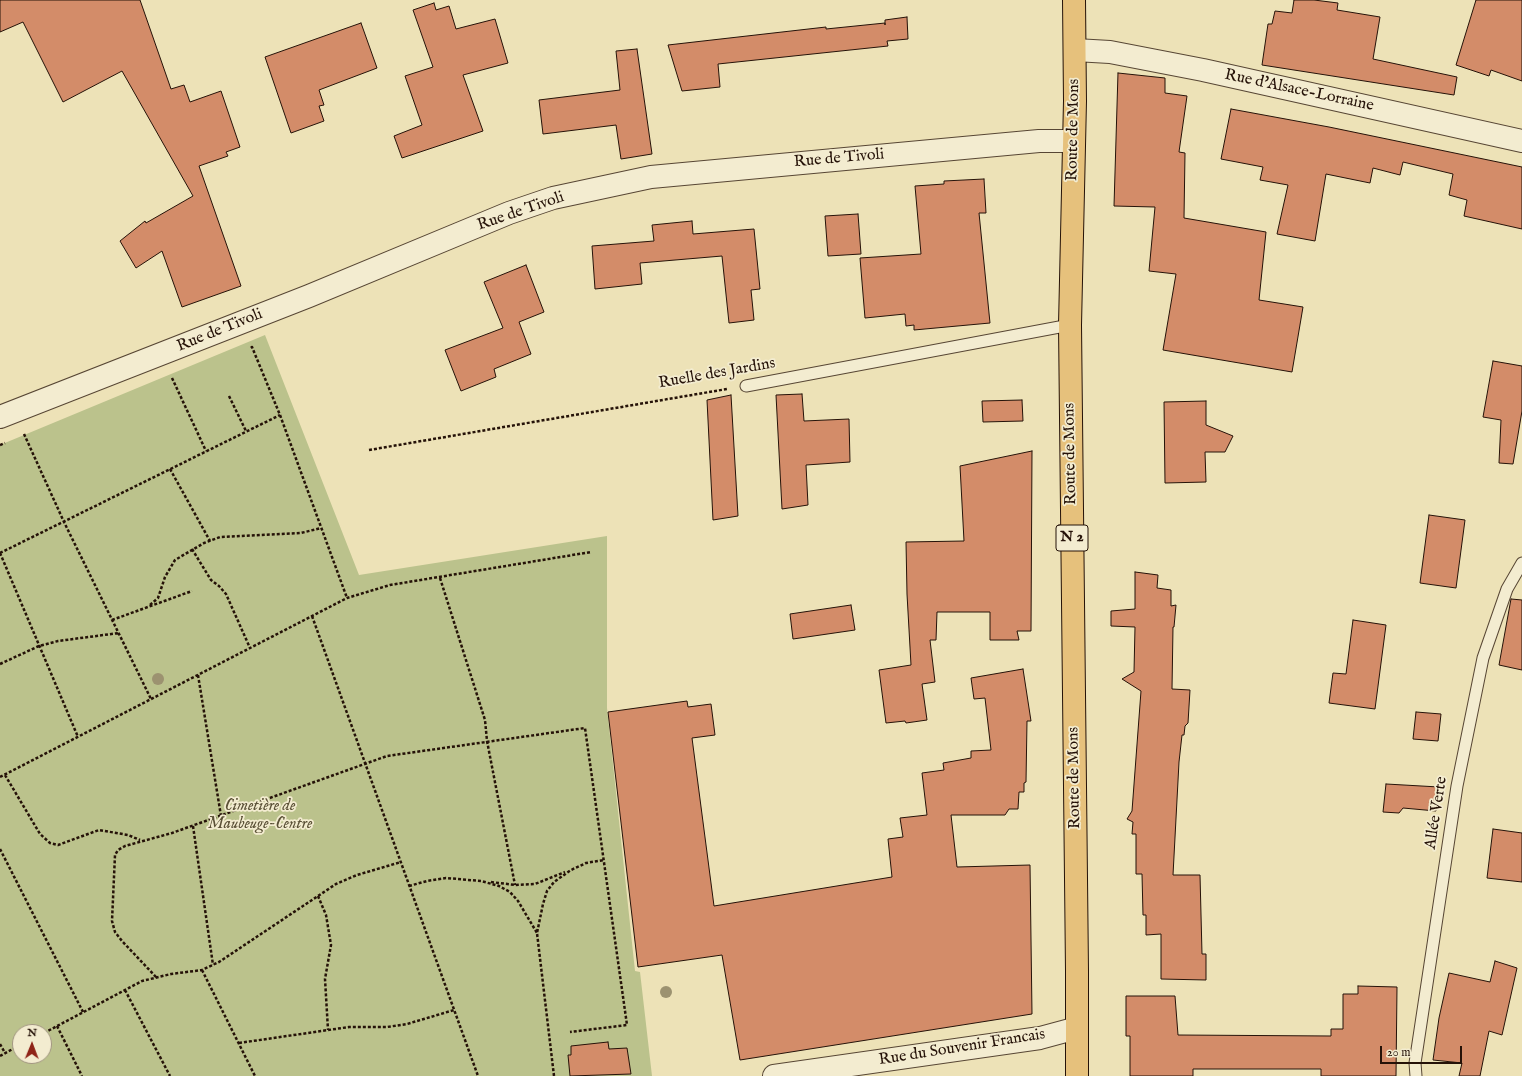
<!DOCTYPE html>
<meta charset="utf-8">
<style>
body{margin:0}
#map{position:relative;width:1522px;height:1076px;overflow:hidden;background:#ede2b7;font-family:"IM FELL English",serif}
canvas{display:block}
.north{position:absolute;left:12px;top:1024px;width:40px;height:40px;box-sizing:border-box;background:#f3ecd0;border:1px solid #a19580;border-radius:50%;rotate:1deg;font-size:11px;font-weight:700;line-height:16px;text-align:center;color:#251208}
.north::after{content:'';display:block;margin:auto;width:14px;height:18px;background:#8f2418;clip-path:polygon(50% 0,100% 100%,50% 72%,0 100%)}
.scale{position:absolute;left:1380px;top:1046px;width:82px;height:18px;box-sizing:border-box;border:2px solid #251208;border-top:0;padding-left:5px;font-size:12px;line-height:14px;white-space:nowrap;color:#251208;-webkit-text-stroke:3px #f3ecd0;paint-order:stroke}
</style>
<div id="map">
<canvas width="1522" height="1076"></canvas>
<div class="north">N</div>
<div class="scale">20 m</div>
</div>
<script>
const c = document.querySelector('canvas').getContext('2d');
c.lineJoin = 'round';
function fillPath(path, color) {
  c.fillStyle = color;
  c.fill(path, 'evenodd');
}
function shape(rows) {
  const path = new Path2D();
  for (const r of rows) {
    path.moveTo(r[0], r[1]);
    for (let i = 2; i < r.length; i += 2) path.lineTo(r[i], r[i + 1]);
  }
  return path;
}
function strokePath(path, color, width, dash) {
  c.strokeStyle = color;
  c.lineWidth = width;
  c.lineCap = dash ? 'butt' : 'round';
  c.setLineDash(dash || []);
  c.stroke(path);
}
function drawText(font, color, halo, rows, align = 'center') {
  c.font = font + ' "IM FELL English",serif';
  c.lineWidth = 3.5;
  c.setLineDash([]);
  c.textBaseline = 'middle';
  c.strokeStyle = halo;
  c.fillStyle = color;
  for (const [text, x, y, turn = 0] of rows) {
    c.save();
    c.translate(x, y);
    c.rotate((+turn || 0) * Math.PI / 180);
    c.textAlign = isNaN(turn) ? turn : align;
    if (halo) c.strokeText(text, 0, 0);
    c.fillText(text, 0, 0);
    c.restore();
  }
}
fillPath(shape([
 [265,335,359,575,607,536,607,708,635,971,640,972,652,1076,0,1076,0,445],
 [20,1032,44,1032,44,1056,20,1056]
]), '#bbc28c');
const building = shape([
 [0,0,140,0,171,89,184,85,190,102,221,91,240,147,226,152,228,156,199,166,241,286,182,307,162,251,136,268,120,241,145,221,146,223,193,196,122,71,63,102,23,22,0,32,0,0],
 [1294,0,1314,0,1338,3,1337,10,1380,17,1373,59,1457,77,1454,95,1262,65,1268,24,1272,24,1275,11,1292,13,1294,0],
 [1476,0,1522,0,1522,81,1491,70,1489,76,1456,65,1476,0],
 [434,3,436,10,449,6,456,29,495,19,508,63,463,75,483,131,402,158,394,136,422,125,405,76,433,67,413,10,434,3],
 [907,17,908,39,887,41,888,46,718,64,720,87,682,91,668,45,826,27,826,29,885,23,885,25,885,20,907,17],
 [361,23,377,68,319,90,324,105,319,106,324,121,291,133,265,57,361,23],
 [637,49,652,154,621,159,616,125,543,134,539,100,620,90,616,51,637,49],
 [1118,73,1165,78,1165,93,1187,96,1179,152,1185,153,1184,218,1266,232,1259,300,1303,307,1292,372,1163,350,1176,274,1149,271,1155,207,1114,206,1118,73],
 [1231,109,1329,127,1522,167,1522,229,1464,216,1467,200,1449,195,1453,174,1403,162,1400,175,1373,168,1370,183,1326,174,1315,241,1277,234,1288,185,1260,180,1263,167,1221,159,1231,109],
 [984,179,986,213,979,213,990,323,914,330,914,325,906,326,905,314,865,318,860,258,921,254,915,186,944,184,944,181,984,179],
 [858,214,861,254,828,256,825,216,858,214],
 [692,221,693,234,754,229,760,289,751,290,754,320,729,323,722,256,640,263,642,284,595,289,592,246,654,241,652,225,692,221],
 [526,265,544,312,519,322,531,354,494,369,496,377,461,391,445,350,503,328,484,282,526,265],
 [1493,361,1522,366,1522,411,1513,464,1499,463,1501,420,1483,417,1493,361],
 [802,394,804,421,849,419,850,462,806,465,808,505,782,509,776,395,802,394],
 [731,395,738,516,713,520,707,400,731,395],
 [1022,400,1023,421,983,422,982,401,1022,400],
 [1206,401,1206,425,1233,436,1225,452,1205,452,1206,482,1165,483,1164,402,1206,401],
 [1032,451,1031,631,1017,631,1019,640,990,640,990,612,937,612,936,640,930,640,935,682,922,684,927,720,906,723,905,721,886,723,879,670,911,665,907,594,906,542,964,541,960,466,1032,451],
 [1429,515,1465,520,1456,588,1420,583,1429,515],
 [1135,572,1158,575,1157,588,1171,590,1171,606,1176,605,1174,627,1173,627,1172,689,1190,690,1188,723,1185,726,1184,735,1182,735,1179,762,1173,875,1200,875,1202,954,1206,954,1206,980,1161,979,1161,934,1146,935,1146,915,1143,915,1142,874,1136,874,1136,834,1132,834,1133,822,1127,819,1132,811,1141,691,1122,679,1134,672,1135,627,1111,626,1111,611,1135,609,1135,572],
 [1511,599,1522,600,1522,670,1499,665,1511,599],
 [851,605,855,630,793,639,790,614,851,605],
 [1353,620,1386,625,1375,709,1329,703,1333,673,1346,674,1353,620],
 [1023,669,1031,721,1027,721,1026,782,1024,783,1024,792,1019,792,1018,809,1009,809,1005,815,951,815,957,867,1030,865,1032,1014,740,1060,722,955,638,967,608,712,687,701,688,707,711,704,715,735,692,738,714,906,892,877,888,839,903,837,900,818,927,815,922,773,944,770,943,763,971,758,971,751,991,750,985,698,974,699,971,678,1023,669],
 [1416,712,1441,714,1438,741,1413,739,1416,712],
 [1386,784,1439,787,1436,811,1403,808,1399,813,1383,812,1386,784],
 [1493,829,1522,833,1522,882,1487,878,1493,829],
 [1495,961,1517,968,1502,1035,1489,1031,1480,1076,1459,1076,1462,1063,1433,1060,1439,1018,1449,973,1490,982,1495,961],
 [1358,986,1397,987,1396,1076,1321,1076,1321,1069,1193,1069,1193,1076,1130,1076,1130,1036,1126,1036,1126,996,1175,996,1178,1035,1331,1036,1331,1029,1343,1029,1343,994,1358,994,1358,986],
 [608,1042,609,1049,627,1048,631,1074,570,1076,568,1055,571,1055,571,1046,608,1042]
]);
fillPath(building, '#d38c69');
strokePath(building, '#251208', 1);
const service = shape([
 [746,386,1070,325],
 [1416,1076,1415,1063,1457,786,1483,658,1507,589,1522,563]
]);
const minor = shape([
 [1075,50,1110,52,1203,70,1522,141],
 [0,417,309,296,509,213,553,198,651,177,1039,141,1074,141],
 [774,1076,1040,1038,1077,1028]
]);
const primary = shape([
 [1074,0,1075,101,1070,325,1077,971,1077,1076]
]);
strokePath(service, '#574634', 13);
strokePath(minor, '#574634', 24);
strokePath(primary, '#251208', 24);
strokePath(shape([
 [251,348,252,347,280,415,347,598],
 [172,378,206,451],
 [229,396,246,431],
 [24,434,64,522,151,699],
 [0,445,5,443],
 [369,450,727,389],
 [170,469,210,541],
 [192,549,211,580,219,586,226,594,250,648],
 [0,553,280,415],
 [0,553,78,737],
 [440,578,485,720,487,741,515,885],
 [150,605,158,598,165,577,175,560,204,543,220,537,301,533,321,528],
 [312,616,478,1076],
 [112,620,192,591],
 [0,664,39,646,58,641,119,633],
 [198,675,221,816],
 [5,775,40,834,50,843,58,845,99,830,128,835,140,840],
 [0,777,347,598,390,585,591,552],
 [193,826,213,965],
 [0,849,83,1012],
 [491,882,515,885,535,884,565,872],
 [409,886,427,881,446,878,481,881,499,886,510,892,518,901,537,933],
 [318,896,326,915,331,945,325,979,328,1030],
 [202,970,255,1076],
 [156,977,122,941,115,932,112,921,115,855,118,850,125,846,172,833,387,756,585,728,627,1025,570,1032],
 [125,990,170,1076],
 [57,1026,82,1076],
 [44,1033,142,981,171,974,202,970,219,962,336,884,357,875,401,862],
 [239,1043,349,1027,387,1027,407,1024,454,1010],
 [0,1044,5,1053],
 [0,1056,20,1045],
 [554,1076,537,933,543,904,547,891,554,882,571,870,586,863,604,860]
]), '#251208', 2.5, [3, 2]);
strokePath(service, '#f3ecd0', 11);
strokePath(minor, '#f3ecd0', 22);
strokePath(primary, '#e6c17c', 22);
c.fillStyle = '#9c9270';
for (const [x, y] of [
 [158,679],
 [666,992]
]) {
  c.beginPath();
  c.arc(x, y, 6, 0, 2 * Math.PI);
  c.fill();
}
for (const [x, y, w] of [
 [1072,538,32]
]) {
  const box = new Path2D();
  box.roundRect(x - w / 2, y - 13, w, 26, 3);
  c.fillStyle = '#f3ecd0';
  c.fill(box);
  strokePath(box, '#251208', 1);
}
drawText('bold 15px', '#251208', null, [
 ["N 2",1072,538]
]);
drawText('16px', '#251208', '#f3ecd0', [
 ["Rue d'Alsace-Lorraine",1299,91,12],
 ["Route de Mons",1074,130,-89],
 ["Rue de Tivoli",839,159,-5],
 ["Rue de Tivoli",521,212,-19],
 ["Rue de Tivoli",220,331,-22],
 ["Ruelle des Jardins",717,374,-10],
 ["Route de Mons",1071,454,-91],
 ["Route de Mons",1075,778,-91],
 ["Allée Verte",1437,813,-81],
 ["Rue du Souvenir Francais",962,1048,-9]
]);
drawText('italic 16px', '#5a5036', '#f3ecd0', [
 ["Cimetière de",260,807],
 ["Maubeuge-Centre",260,825]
]);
</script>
